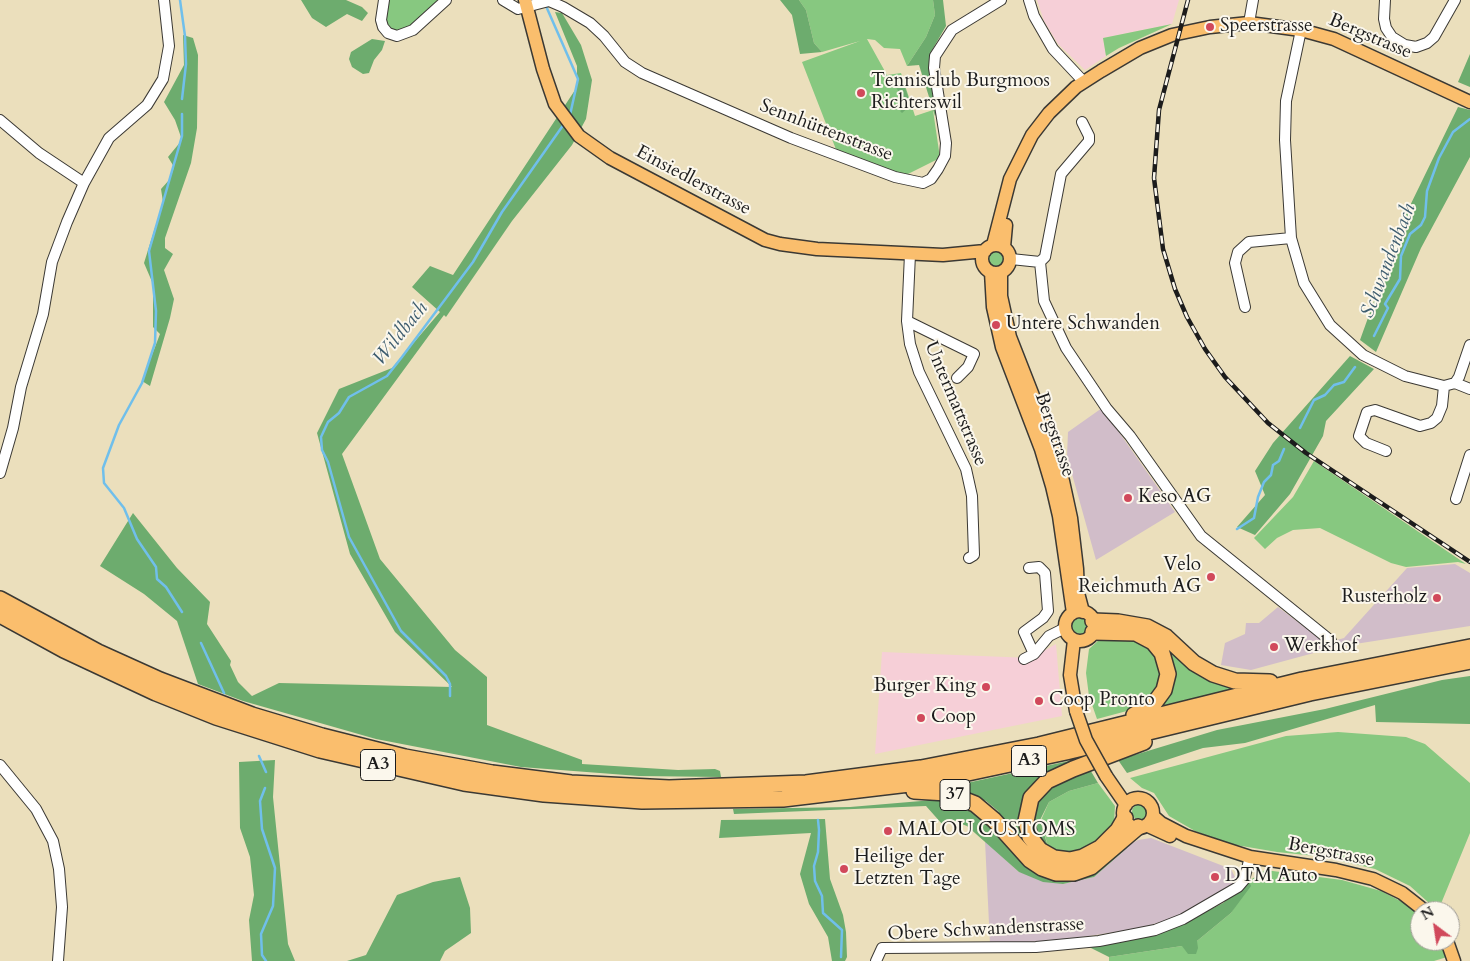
<!DOCTYPE html>
<meta charset="utf-8">
<style>
body{margin:0}
#map{position:relative;width:1470px;height:961px;overflow:hidden;background:#ebdfbc;font-family:Cardo,serif}
canvas{display:block}
.north{position:absolute;left:1410px;top:901px;width:50px;height:50px;box-sizing:border-box;background:#fbf7ec;border:1px solid #a29f99;border-radius:50%;rotate:329deg;font-size:14px;font-weight:700;line-height:20px;text-align:center;color:#1c1c1c}
.north::after{content:'';display:block;margin:auto;width:18px;height:22px;background:#d1495b;clip-path:polygon(50% 0,100% 100%,50% 72%,0 100%)}
</style>
<div id="map">
<canvas width="1470" height="961"></canvas>
<div class="north">N</div>
</div>
<script>
const c = document.querySelector('canvas').getContext('2d');
c.lineJoin = 'round';
function fillPath(path, color) {
  c.fillStyle = color;
  c.fill(path, 'evenodd');
}
function shape(rows) {
  const path = new Path2D();
  for (const r of rows) {
    if (r.length === 3) {
      path.moveTo(r[0] + r[2], r[1]);
      path.arc(r[0], r[1], r[2], 0, 2 * Math.PI);
      continue;
    }
    path.moveTo(r[0], r[1]);
    for (let i = 2; i < r.length; i += 2) path.lineTo(r[i], r[i + 1]);
  }
  return path;
}
function strokePath(path, color, width, dash) {
  c.strokeStyle = color;
  c.lineWidth = width;
  c.lineCap = dash ? 'butt' : 'round';
  c.setLineDash(dash || []);
  c.stroke(path);
}
function drawText(font, color, halo, rows, align = 'center') {
  c.font = font + ' Cardo,serif';
  c.lineWidth = 4;
  c.setLineDash([]);
  c.textBaseline = 'middle';
  c.strokeStyle = halo;
  c.fillStyle = color;
  for (const [text, x, y, turn = 0] of rows) {
    c.save();
    c.translate(x, y);
    c.rotate((+turn || 0) * Math.PI / 180);
    c.textAlign = isNaN(turn) ? turn : align;
    if (halo) c.strokeText(text, 0, 0);
    c.fillText(text, 0, 0);
    c.restore();
  }
}
fillPath(shape([
 [1037,0,1179,0,1172,24,1103,38,1106,56,1085,70,1058,44,1044,21],
 [1056,644,1062,716,875,754,882,652,1031,658]
]), '#f6cfd7');
fillPath(shape([
 [1102,408,1175,512,1096,560,1067,456,1068,432],
 [1455,564,1470,573,1470,626,1336,647,1251,670,1221,665,1225,643,1245,634,1246,623,1259,623,1278,607,1326,643,1344,638,1407,568],
 [1151,838,1231,869,1236,879,1233,885,1186,914,1141,928,1063,940,990,944,985,841,1019,872,1063,884,1094,877,1131,844,1138,840]
]), '#d1bdc9');
fillPath(shape([
 [389,0,445,0,412,30,393,32,386,21],
 [799,0,933,0,935,15,926,37,907,66,900,49,884,48,875,40,867,39,887,75,901,73,915,116,933,110,940,158,904,176,837,152,802,62,860,41,822,52,814,43,806,10],
 [1172,24,1119,48,1106,56,1103,38],
 [996,258,9],
 [1314,461,1466,564,1458,562,1406,567,1391,563,1320,528,1293,530,1277,538,1265,549,1254,538,1293,497],
 [1080,626,8],
 [1130,626,1236,688,1157,708,1138,708,1097,719,1089,696,1086,673,1089,649,1099,640],
 [1338,732,1406,737,1425,744,1470,783,1470,833,1438,911,1410,886,1375,869,1325,857,1277,852,1230,844,1195,831,1169,816,1154,793,1142,788,1130,778,1286,736],
 [1098,783,1115,806,1114,823,1107,833,1098,842,1076,853,1062,853,1048,847,1041,820,1049,802,1069,791],
 [1140,812,8],
 [1265,870,1342,880,1381,891,1408,905,1420,916,1420,941,1441,941,1447,957,1434,961,1109,961,1109,957,1182,946,1197,941,1231,913,1249,881]
]), '#87c880');
fillPath(shape([
 [301,0,346,0,362,7,368,13,362,21,347,14,326,27,312,18],
 [780,0,799,0,806,10,814,43,822,52,800,54,792,15],
 [933,0,943,0,946,26,931,52,929,63,937,112,935,116,919,65,907,66,926,37,935,15],
 [555,12,562,13,581,45,592,80,586,119,572,145,512,221,446,317,444,315,342,454,380,559,455,650,487,677,487,725,582,760,582,764,678,770,715,769,720,771,721,777,639,776,521,767,376,739,243,701,198,684,177,621,144,594,100,566,133,513,177,568,210,602,207,624,231,661,230,665,238,682,252,696,279,683,452,687,395,632,350,554,317,433,339,389,392,368,440,312,412,287,430,266,453,275,577,87,577,66],
 [183,35,193,38,198,55,197,128,191,163,165,238,165,248,173,254,164,270,174,299,170,318,150,386,142,381,160,334,153,327,153,284,144,263,163,202,161,189,170,179,174,167,168,157,182,140,175,120,164,102,184,65],
 [372,39,385,41,382,50,374,60,369,73,363,74,352,67,349,59,351,52],
 [1470,54,1470,87,1458,82],
 [902,79,911,105,902,113,900,111,905,108,901,96,893,82],
 [1458,107,1470,110,1470,157,1421,248,1376,352,1360,340,1404,218],
 [1350,356,1374,369,1326,421,1323,436,1290,494,1255,535,1237,527,1265,495,1255,471,1273,443],
 [1470,676,1470,724,1376,722,1375,705,1245,743,1203,748,1127,773,1118,760,1217,730,1325,709,1442,680],
 [1083,758,1098,783,1069,791,1049,802,1040,820,1048,847,1044,862,1018,841,998,811,986,801,961,790,962,784],
 [275,760,273,797,288,944,295,961,252,961,249,920,254,895,250,857,240,828,239,762],
 [945,799,967,805,1034,868,1130,841,1127,848,1094,877,1063,884,1043,882,1019,872,967,826,951,820,942,824,926,806,734,814,733,809,850,807],
 [825,819,830,879,843,915,846,932,847,957,845,961,832,961,828,937,809,904,800,874,811,833,719,838,721,820],
 [460,877,470,908,471,933,445,951,440,961,347,961,366,955,397,895,433,882],
 [1249,881,1251,886,1231,913,1197,941,1198,948,1196,954,1188,954,1182,946,1109,957,1087,946,1188,921,1223,903]
]), '#6dac6e');
strokePath(shape([
 [180,0,185,36,186,64,182,99],
 [546,6,578,79,570,115],
 [182,114,182,136,149,251,156,311,155,343,142,383,119,425,103,468,104,483,124,508,137,539,156,567,157,579,166,587,182,612],
 [1374,336,1388,308,1385,304,1400,279,1401,256,1410,234,1421,225,1425,217,1427,191,1439,158,1453,132,1470,119],
 [1300,428,1314,400,1325,395,1334,385,1344,382,1355,367],
 [1237,529,1254,518,1258,497,1264,482,1271,475,1273,465,1279,461,1284,449],
 [201,643,224,693],
 [450,696,450,684,446,676,401,631,349,537,328,462,322,450,321,437,328,422,339,413,349,397,387,376,402,357,473,262,502,212,564,124],
 [259,756,266,772],
 [265,788,260,801,262,829,275,868,273,906,261,934,262,955,266,961],
 [818,820,819,830,818,852,814,866,815,881,822,896,823,913,842,930,841,957]
]), '#70bfeb', 2.5);
const minor = shape([
 [384,0,381,20,383,27,388,33,397,36,413,30,446,0],
 [503,0,518,9,549,1,563,7,590,23,604,36,625,62,642,73,791,138,895,177,923,183,931,179,938,169,945,156,946,143,934,68,935,56,952,30,1001,0],
 [1029,0,1034,16,1053,49,1084,82],
 [1385,0,1384,19,1386,28,1392,37,1405,45,1416,47,1427,43,1434,37,1455,0],
 [1249,23,1253,0],
 [1301,30,1286,101,1285,140,1291,238,1304,283,1330,325,1363,355,1405,376,1444,386,1455,383],
 [0,120,39,153,84,183],
 [910,254,907,321,910,344,919,372,966,469,972,496,974,555,969,558],
 [1011,259,1040,262,1044,301,1066,348,1107,409,1130,436,1201,536,1331,641],
 [1040,262,1045,257,1061,174,1089,141,1089,136,1082,122],
 [1245,307,1235,263,1238,252,1249,242,1291,238],
 [907,321,974,354,968,367,957,378],
 [1455,383,1459,377,1470,345],
 [1455,383,1470,389],
 [1386,451,1366,443,1359,436,1367,412,1375,410,1420,426,1431,423,1437,418,1442,406,1444,386],
 [0,473,13,428,21,387,43,314,52,262,67,222,84,183,109,138,147,105,163,79,169,46,164,0],
 [1456,499,1470,455],
 [1029,568,1039,567,1045,573,1048,611,1043,618,1024,632,1034,654],
 [1024,659,1034,654,1049,636,1065,628],
 [0,765,36,809,53,841,59,869,62,907,58,961],
 [876,961,882,948,1036,947,1099,941,1155,930,1183,919,1238,887,1244,880,1250,857]
]);
const major = shape([
 [525,0,543,69,555,104,579,136,610,158,765,240,780,244,817,249,943,255,985,251],
 [996,259,14],
 [993,245,1010,179,1032,135,1049,113,1076,87,1101,71,1140,48,1172,35,1210,27,1249,23,1301,30,1334,39,1470,102],
 [1004,247,1006,225],
 [991,272,993,307,1002,347,1041,449,1052,486,1059,516,1073,613],
 [1001,272,1001,296,1010,337,1046,429,1063,481,1071,518,1077,569,1078,593,1083,612],
 [1080,626,15],
 [1074,640,1070,675,1076,711],
 [1106,776,1126,805],
 [1138,813,15],
 [1153,816,1161,823,1186,836,1250,857,1336,870,1373,879,1402,893,1425,911],
 [1146,825,1170,836],
 [1447,941,1454,961]
]);
const highway = shape([
 [0,599,98,652,160,680,252,715,322,736,405,757,492,773,571,783,669,788,806,783,921,768,1039,745,1302,680,1470,647],
 [0,615,64,650,156,693,216,717,320,750,464,783,544,794,642,801,783,799,926,782,1066,752,1310,693,1470,661],
 [1093,621,1118,622,1147,627,1166,637,1194,663,1213,674,1235,681,1270,682],
 [1093,632,1136,633,1153,642,1162,653,1168,674,1164,690,1153,705,1134,715],
 [914,791,947,793,975,804,994,820,1030,860,1042,868,1056,873,1074,873,1091,867,1138,827],
 [1125,818,1118,830,1100,848,1083,857,1070,860,1054,858,1040,850,1030,837,1026,821,1031,798,1047,781,1073,769,1144,742]
]);
strokePath(minor, '#3b3934', 12);
strokePath(major, '#3b3934', 15);
strokePath(highway, '#3b3934', 18);
strokePath(minor, '#fff', 10);
strokePath(major, '#fabe6d', 12);
strokePath(highway, '#fabe6d', 15);
const rail = shape([
 [1188,0,1159,110,1154,178,1163,249,1175,289,1187,317,1205,349,1225,377,1268,423,1306,453,1470,562]
]);
strokePath(rail, '#1c1c1c', 4.5);
strokePath(rail, '#fbf7ec', 2.5, [8]);
const majorBridge = shape([
 [1076,711,1086,740,1106,776]
]);
strokePath(majorBridge, '#3b3934', 15, []);
strokePath(majorBridge, '#fabe6d', 12);
for (const [x, y, r, color] of [
 [1210,27,5,"#d1495b"],
 [861,93,5,"#d1495b"],
 [996,325,5,"#d1495b"],
 [1128,498,5,"#d1495b"],
 [1211,577,5,"#d1495b"],
 [1437,598,5,"#d1495b"],
 [1274,647,5,"#d1495b"],
 [986,687,5,"#d1495b"],
 [1039,701,5,"#d1495b"],
 [921,718,5,"#d1495b"],
 [888,831,5,"#d1495b"],
 [844,869,5,"#d1495b"],
 [1215,877,5,"#d1495b"]
]) {
  const dot = new Path2D();
  dot.arc(x, y, r, 0, 2 * Math.PI);
  c.fillStyle = color;
  c.fill(dot);
  strokePath(dot, '#fbf7ec', 2);
}
for (const [x, y, w] of [
 [1029,761,35],
 [378,765,35],
 [955,795,30]
]) {
  const box = new Path2D();
  box.roundRect(x - w / 2, y - 15.5, w, 31, 4);
  c.fillStyle = '#fbf7ec';
  c.fill(box);
  strokePath(box, '#1c1c1c', 1);
}
drawText('bold 18px', '#1c1c1c', null, [
 ["A3",1029,761],
 ["A3",378,765],
 ["37",955,795]
]);
drawText('19px', '#1c1c1c', '#fbf7ec', [
 ["Speerstrasse",1220,27],
 ["Tennisclub Burgmoos",871,82],
 ["Richterswil",871,104],
 ["Untere Schwanden",1006,325],
 ["Keso AG",1138,498],
 ["Velo",1201,566,"right"],
 ["Reichmuth AG",1201,588,"right"],
 ["Rusterholz",1427,598,"right"],
 ["Werkhof",1284,647],
 ["Burger King",976,687,"right"],
 ["Coop Pronto",1049,701],
 ["Coop",931,718],
 ["MALOU CUSTOMS",898,831],
 ["Heilige der",854,858],
 ["Letzten Tage",854,880],
 ["DTM Auto",1225,877]
], 'left');
drawText('19px', '#1c1c1c', '#fbf7ec', [
 ["Bergstrasse",1370,37,23],
 ["Sennhüttenstrasse",826,131,21],
 ["Einsiedlerstrasse",693,181,28],
 ["Untermattstrasse",955,404,67],
 ["Bergstrasse",1054,435,71],
 ["Bergstrasse",1331,853,11],
 ["Obere Schwandenstrasse",986,930,-3]
]);
drawText('italic 20px', '#3e5d6f', '#fbf7ec', [
 ["Schwandenbach",1389,261,-69],
 ["Wildbach",401,334,-51]
]);
</script>
